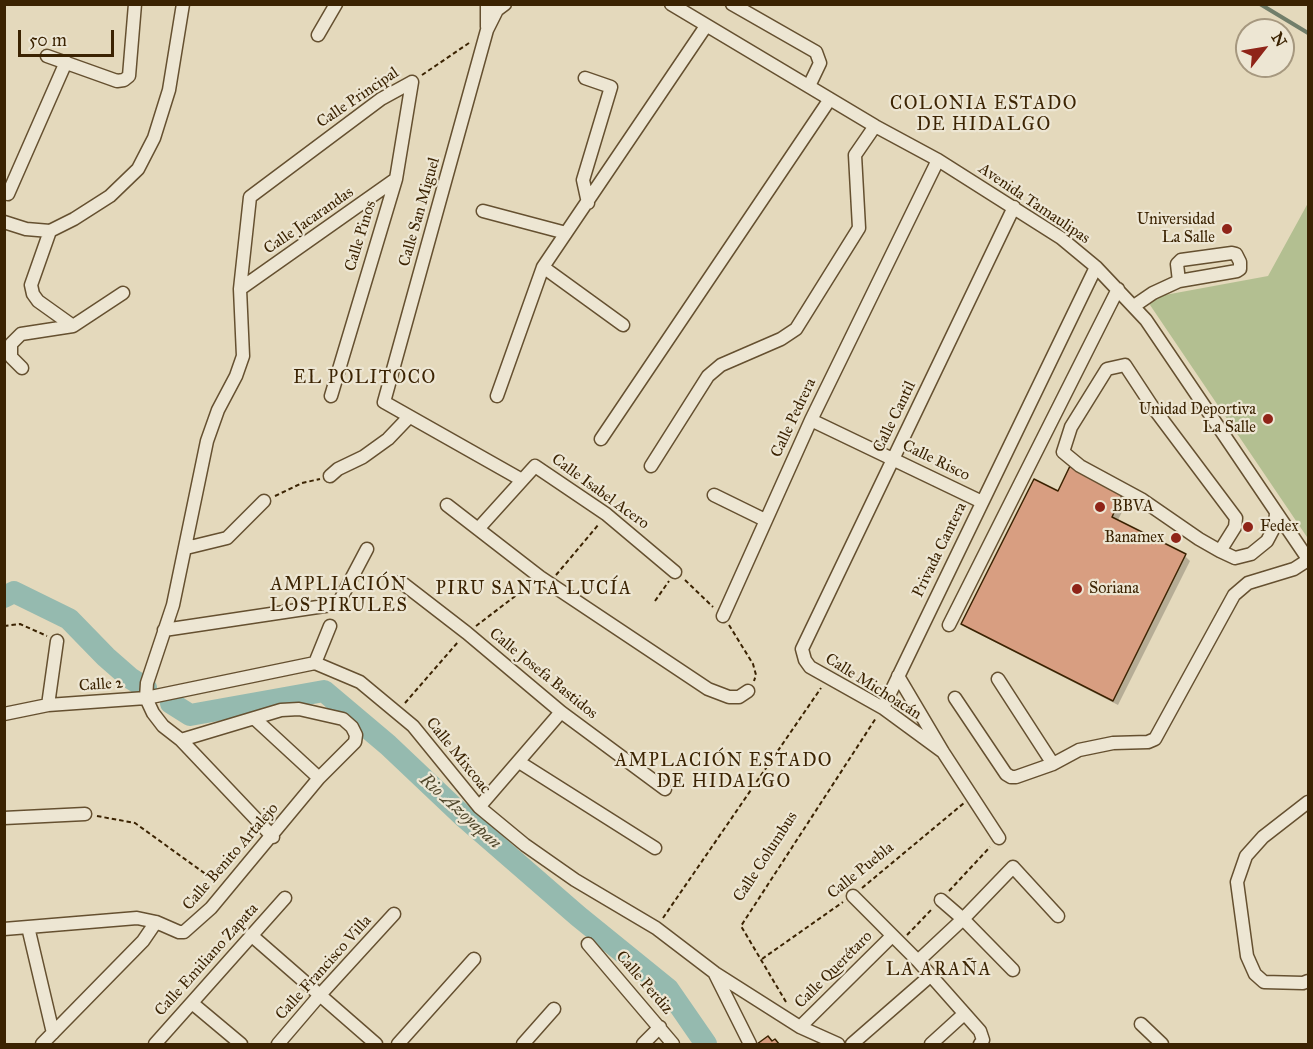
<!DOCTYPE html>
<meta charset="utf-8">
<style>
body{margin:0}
#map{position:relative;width:1313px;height:1049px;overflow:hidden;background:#e4d9bc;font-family:"IM FELL Great Primer",serif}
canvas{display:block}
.frame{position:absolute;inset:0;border:6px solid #3b2302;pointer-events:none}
.north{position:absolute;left:1235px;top:18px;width:60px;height:60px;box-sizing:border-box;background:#ede6d3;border:2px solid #a6987f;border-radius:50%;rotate:59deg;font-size:16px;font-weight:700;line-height:24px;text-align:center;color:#3b2302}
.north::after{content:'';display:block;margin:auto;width:21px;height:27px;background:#8f2418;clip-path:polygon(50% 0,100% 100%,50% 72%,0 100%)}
.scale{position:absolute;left:18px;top:30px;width:96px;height:27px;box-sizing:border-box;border:3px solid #3b2302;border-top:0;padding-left:8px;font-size:18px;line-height:21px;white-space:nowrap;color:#3b2302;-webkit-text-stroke:4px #ede6d3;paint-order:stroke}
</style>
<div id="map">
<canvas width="1313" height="1049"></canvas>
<div class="frame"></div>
<div class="north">N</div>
<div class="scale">50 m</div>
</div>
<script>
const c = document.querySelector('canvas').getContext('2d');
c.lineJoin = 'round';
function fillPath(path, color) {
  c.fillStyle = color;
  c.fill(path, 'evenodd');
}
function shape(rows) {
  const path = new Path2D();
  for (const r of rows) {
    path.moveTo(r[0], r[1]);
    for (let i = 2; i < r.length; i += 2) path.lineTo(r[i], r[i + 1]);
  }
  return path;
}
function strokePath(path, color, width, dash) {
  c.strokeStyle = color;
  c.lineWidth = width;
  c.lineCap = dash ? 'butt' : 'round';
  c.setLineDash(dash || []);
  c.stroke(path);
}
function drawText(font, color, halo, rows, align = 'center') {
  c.font = font + ' "IM FELL Great Primer",serif';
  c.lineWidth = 4.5;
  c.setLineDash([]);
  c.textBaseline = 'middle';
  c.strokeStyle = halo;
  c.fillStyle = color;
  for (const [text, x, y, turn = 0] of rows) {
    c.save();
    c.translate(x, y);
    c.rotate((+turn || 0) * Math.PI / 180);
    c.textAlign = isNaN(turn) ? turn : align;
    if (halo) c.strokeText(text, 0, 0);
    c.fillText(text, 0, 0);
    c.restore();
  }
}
fillPath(shape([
 [1308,203,1308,536,1307,537,1148,302,1154,297,1268,276]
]), '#b3bf91');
fillPath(shape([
 [1058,493,1122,494,1128,500,1117,522,1185,556,1190,561,1118,705,969,629,963,624]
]), '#0003');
strokePath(shape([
 [1260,4,1308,33]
]), '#717e6a', 4);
strokePath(shape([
 [4,597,14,592,69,619,106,657,130,678,146,688],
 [171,703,190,715,324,691,388,745,464,817,578,916,668,989,706,1044]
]), '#95baaf', 22);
const building = shape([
 [1070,466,1123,493,1112,517,1186,554,1113,701,961,624,1034,479,1058,491,1070,466],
 [768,1036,772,1041,775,1039,779,1044,757,1044,768,1036]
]);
fillPath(building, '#d89e81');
strokePath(building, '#3b2302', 1.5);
const minor = shape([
 [487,4,487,27],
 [505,4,497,10,487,30,384,402,522,480],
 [671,4,875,126,938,160,1061,238,1096,267,1146,320,1308,559],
 [732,4,816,52,820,63,809,86],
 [318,35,336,4],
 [47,56,117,81,124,80,129,76,135,4],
 [585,78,611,87,583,180,588,203],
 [8,194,66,62],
 [483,211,566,233],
 [4,222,26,229,50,231,74,219,110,196,138,169,154,138,169,90,183,4],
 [50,231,31,285,33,294,38,301,73,326],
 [543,267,623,325],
 [240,289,396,179],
 [1134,306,1153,293,1179,281,1237,271,1240,269,1240,262,1236,254,1232,253,1181,260,1177,264,1179,281],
 [22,368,11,357,11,344,21,334,73,326,123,293],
 [331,396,396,179,412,82],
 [497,396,543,267,706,26],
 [811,420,982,502],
 [601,439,830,99],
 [651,466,708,376,721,365,781,339,796,329,859,228,855,155,875,126],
 [330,476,338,469,363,457,388,439,409,417],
 [714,495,765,520],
 [447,505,540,577,708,689,729,697,739,697,748,691],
 [478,529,535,466,606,514,675,572],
 [186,548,227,538,264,501],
 [1220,551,1235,527,1236,518,1152,406,1125,365,1107,369,1071,427,1063,452,1080,466,1141,499,1199,539,1220,551,1235,558,1251,554,1267,541,1275,526,1276,513],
 [401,582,467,633,561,712,665,789],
 [723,616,811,420,938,160],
 [949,625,1118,289],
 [164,630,338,604,367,549],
 [315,663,330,626],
 [898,676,943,752,999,838],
 [998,679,1053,764],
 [146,698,147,683,173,605,207,441,218,410,236,376,243,356,240,289,250,197,381,99,412,82],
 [955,698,1006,774,1011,777,1016,777,1053,764,1079,750,1113,743,1148,742,1155,739,1234,595,1248,583,1294,569,1308,560],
 [48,705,57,641],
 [883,708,1096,267],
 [4,714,48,705,146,698,315,663,360,682,413,726,479,807,525,845,575,880,656,928,715,973,800,1027,838,1044],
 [255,719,319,778],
 [181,740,273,837],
 [943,752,883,708,810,667,805,660,802,649,1014,207],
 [519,762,655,848],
 [1308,802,1263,837,1246,856,1237,882,1247,956,1255,974,1264,982,1303,983,1308,981],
 [479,807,561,712],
 [4,818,85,814],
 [853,896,918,961,980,1031,983,1040,980,1044],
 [941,900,963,919,1013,970],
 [28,927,53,1033],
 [4,929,137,918,156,922,179,932,184,932,211,908,319,778,355,742,356,735,352,727,343,719,299,709,281,710,181,740,163,726,153,713,146,698],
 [251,935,376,1044],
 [588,944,673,1044],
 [918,961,963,919,1013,867,1058,916],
 [715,974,750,1044],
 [192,1003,241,1044],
 [1141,1024,1162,1044],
 [800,1027,892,936],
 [42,1044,143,941,156,922],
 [155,1044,285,898],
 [278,1044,319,996,394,914],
 [398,1044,474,959],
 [523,1044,554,1009],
 [643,1044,660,1027],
 [852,1044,930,976],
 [931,1044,964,1014]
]);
strokePath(minor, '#655030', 15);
strokePath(shape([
 [422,75,469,43],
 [275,496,302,483,320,479],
 [556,575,599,524],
 [685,580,713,607],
 [655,601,669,581],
 [729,625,753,664,756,675,754,681],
 [4,626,20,624,47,636],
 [476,626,531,584],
 [405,703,458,642],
 [97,816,135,823,218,883],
 [862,888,964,803],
 [949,891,990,847],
 [663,918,821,688],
 [907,935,933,908],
 [762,959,843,902],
 [786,1002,741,926,876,718]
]), '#3b2302', 2, [4.5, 3]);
strokePath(minor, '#ede6d3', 12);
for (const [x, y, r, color] of [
 [1227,229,6,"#8f2418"],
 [1268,419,6,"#8f2418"],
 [1100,507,6,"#8f2418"],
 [1248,527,6,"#8f2418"],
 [1176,538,6,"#8f2418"],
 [1077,589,6,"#8f2418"]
]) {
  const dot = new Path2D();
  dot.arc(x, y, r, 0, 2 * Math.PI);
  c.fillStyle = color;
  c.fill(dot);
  strokePath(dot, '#ede6d3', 2);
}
drawText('16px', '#3b2302', '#ede6d3', [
 ["Calle Principal",358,98,-34],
 ["Avenida Tamaulipas",1034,204,34],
 ["Calle San Miguel",420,212,-74],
 ["Calle Jacarandas",309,221,-35],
 ["Calle Pinos",361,236,-73],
 ["Calle Cantil",895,417,-64],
 ["Calle Pedrera",794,418,-65],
 ["Calle Risco",936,461,26],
 ["Calle Isabel Acero",600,492,36],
 ["Privada Cantera",940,550,-64],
 ["Calle Josefa Bastidos",543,674,39],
 ["Calle 2",101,685,-4],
 ["Calle Michoacán",873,687,32],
 ["Calle Mixcoac",458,756,51],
 ["Calle Benito Artalejo",231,857,-49],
 ["Calle Columbus",766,857,-57],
 ["Calle Puebla",861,871,-39],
 ["Calle Emiliano Zapata",207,960,-48],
 ["Calle Francisco Villa",324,968,-48],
 ["Calle Querétaro",834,970,-45],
 ["Calle Perdiz",644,983,49]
]);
drawText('16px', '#3b2302', '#ede6d3', [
 ["Universidad",1215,220],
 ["La Salle",1215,238],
 ["Unidad Deportiva",1256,410],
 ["La Salle",1256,428],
 ["BBVA",1112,507,"left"],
 ["Fedex",1260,527,"left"],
 ["Banamex",1164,538],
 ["Soriana",1089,589,"left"]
], 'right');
c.letterSpacing = '1.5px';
drawText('18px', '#3b2302', '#ede6d3', [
 ["COLONIA ESTADO",984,105],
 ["DE HIDALGO",984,126],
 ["EL POLITOCO",365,379],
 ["AMPLIACIÓN",339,586],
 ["LOS PIRULES",339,607],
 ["PIRU SANTA LUCÍA",534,590],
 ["AMPLACIÓN ESTADO",724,762],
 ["DE HIDALGO",724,783],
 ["LA ARAÑA",939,971]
]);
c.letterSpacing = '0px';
drawText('italic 18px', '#52492d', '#ede6d3', [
 ["Rio Azoyapan",460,812,42]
]);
</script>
